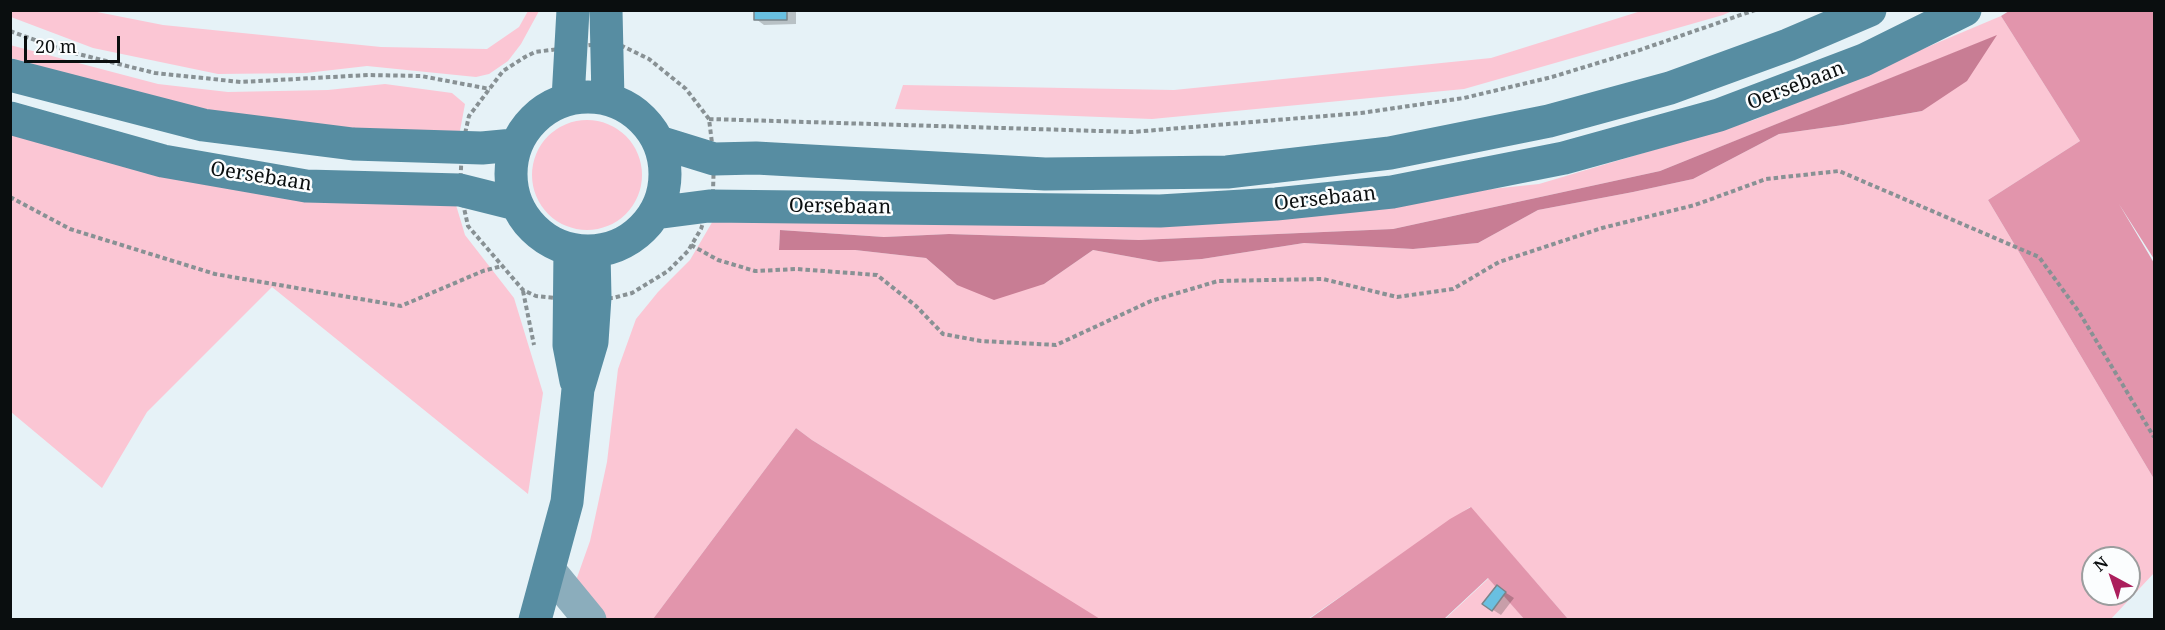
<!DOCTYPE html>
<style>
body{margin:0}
#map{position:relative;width:2165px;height:630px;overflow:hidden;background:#e6f2f7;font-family:"Noto Serif",serif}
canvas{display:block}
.frame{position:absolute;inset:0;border:12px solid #0a0e0f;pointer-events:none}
.north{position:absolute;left:2081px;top:546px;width:60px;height:60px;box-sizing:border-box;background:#fbfdfe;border:2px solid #9b9d9e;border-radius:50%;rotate:320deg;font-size:16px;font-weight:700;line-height:24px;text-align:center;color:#0a0e0f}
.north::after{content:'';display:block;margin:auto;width:21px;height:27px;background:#ab1e5c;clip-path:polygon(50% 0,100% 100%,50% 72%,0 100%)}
.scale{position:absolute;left:24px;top:36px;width:96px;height:27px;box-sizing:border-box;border:3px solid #0a0e0f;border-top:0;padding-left:8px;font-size:18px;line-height:21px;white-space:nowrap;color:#0a0e0f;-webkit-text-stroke:4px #fbfdfe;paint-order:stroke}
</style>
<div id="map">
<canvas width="2165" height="630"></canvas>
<div class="frame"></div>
<div class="north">N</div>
<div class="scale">20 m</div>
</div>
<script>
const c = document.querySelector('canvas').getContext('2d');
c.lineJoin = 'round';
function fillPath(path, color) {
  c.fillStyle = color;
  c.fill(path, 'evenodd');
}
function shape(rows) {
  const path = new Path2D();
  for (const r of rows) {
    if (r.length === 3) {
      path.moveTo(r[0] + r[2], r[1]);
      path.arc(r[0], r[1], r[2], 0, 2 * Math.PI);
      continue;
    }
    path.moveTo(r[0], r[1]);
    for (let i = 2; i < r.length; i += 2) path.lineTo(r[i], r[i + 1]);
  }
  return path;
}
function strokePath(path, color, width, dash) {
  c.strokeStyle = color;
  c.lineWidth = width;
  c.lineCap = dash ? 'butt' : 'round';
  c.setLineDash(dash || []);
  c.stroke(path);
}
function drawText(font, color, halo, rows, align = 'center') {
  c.font = font + ' "Noto Serif",serif';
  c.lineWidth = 5;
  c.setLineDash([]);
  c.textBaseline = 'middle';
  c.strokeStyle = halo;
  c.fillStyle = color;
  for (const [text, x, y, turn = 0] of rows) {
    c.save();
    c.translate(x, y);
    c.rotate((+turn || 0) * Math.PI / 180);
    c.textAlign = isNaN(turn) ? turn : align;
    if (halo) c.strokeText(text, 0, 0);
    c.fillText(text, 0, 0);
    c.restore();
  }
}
fillPath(shape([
 [10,11,92,11,163,25,381,47,487,49,519,27,528,11,539,11,521,44,508,61,489,74,476,77,367,66,306,73,218,74,93,48,11,17],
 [1641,11,1732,11,1723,15,1464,89,1152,119,895,109,903,85,1174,90,1491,58],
 [2001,16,2080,141,1988,200,2154,479,2154,573,2111,619,1568,619,1470,507,1308,619,1100,620,812,440,796,428,653,619,593,619,573,589,590,541,607,462,618,369,636,319,658,292,690,260,714,219,1193,220,1539,184,1754,120],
 [1996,36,1922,111,1843,125,1779,134,1693,179,1633,192,1538,210,1478,243,1413,249,1304,243,1202,259,1159,262,1093,250,1044,284,957,285,926,258,855,250,779,249,780,230,884,237,949,234,1139,240,1393,229,1660,171],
 [2093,558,2129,558,2129,594,2093,594],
 [10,45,158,84,228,92,328,90,385,84,452,93,465,104,459,136,318,128,187,109,11,58],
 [587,175,55],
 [10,130,456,205,465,235,514,298,543,393,528,494,272,287,147,412,102,488,11,412],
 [1489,578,1524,619,1444,620]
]), '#fbc6d4');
fillPath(shape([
 [2009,11,2154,11,2154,259,2119,204,2154,263,2154,479,1988,200,2080,141,2001,16],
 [796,428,812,440,1100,619,653,619],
 [1471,507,1568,619,1524,619,1488,578,1444,619,1308,620,1450,519]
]), '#e295ac');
fillPath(shape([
 [1997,35,1967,81,1922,111,1843,125,1779,134,1693,179,1633,192,1538,210,1478,243,1413,249,1304,243,1202,259,1159,262,1093,250,1044,284,994,300,957,285,926,258,855,250,779,250,780,230,884,237,949,234,1139,240,1393,229,1660,171]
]), '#c87d94');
fillPath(shape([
 [755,10,796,10,796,24,764,25,756,19],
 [1497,587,1514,598,1501,615,1484,604]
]), '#0003');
const building = shape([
 [754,10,787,10,787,20,754,20,754,10],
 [1497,585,1506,592,1492,611,1482,604,1497,585]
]);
fillPath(building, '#69c0e1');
strokePath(building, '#7a8489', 1.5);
strokePath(shape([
 [10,31,66,51,155,73,241,82,368,75,421,76,490,89],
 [606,43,618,44,649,59,686,89,709,119,714,159,713,191,701,229,688,251,668,271,632,293,613,298,575,300,536,296,523,290,468,226,460,190,462,147,469,116,503,71,525,57,535,52,606,43],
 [709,119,1132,132,1361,113,1464,98,1552,77,1637,51,1755,10],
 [10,197,70,229,215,274,401,306,483,271,502,266],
 [691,245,718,260,755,271,797,269,877,275,916,306,943,334,981,341,1056,345,1151,301,1218,281,1323,279,1397,297,1453,289,1499,262,1602,228,1695,205,1766,179,1839,171,2039,257,2079,312,2154,437],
 [523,291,534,345]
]), '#889194', 4, [4.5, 3]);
strokePath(shape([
 [549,570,590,620]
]), '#8badbc', 33);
strokePath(shape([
 [606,10,608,99],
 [10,75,203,125,353,144,482,148,514,145],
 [588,174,77],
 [568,99,573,10],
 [10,118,163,161,306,186,460,190,516,204],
 [659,142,714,159,756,158,1045,174,1227,172,1390,153,1549,121,1670,88,1788,45,1870,10],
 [655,213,709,206,1160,211,1276,204,1392,192,1564,158,1719,115,1864,60,1965,10],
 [570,249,569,345,576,381],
 [535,620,567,502,578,389,592,342,595,297,594,252]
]), '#578da2', 33);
drawText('20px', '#0a0e0f', '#fbfdfe', [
 ["Oersebaan",1796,86,-21],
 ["Oersebaan",261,177,9],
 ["Oersebaan",1325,199,-6],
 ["Oersebaan",840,207,1]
]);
</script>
